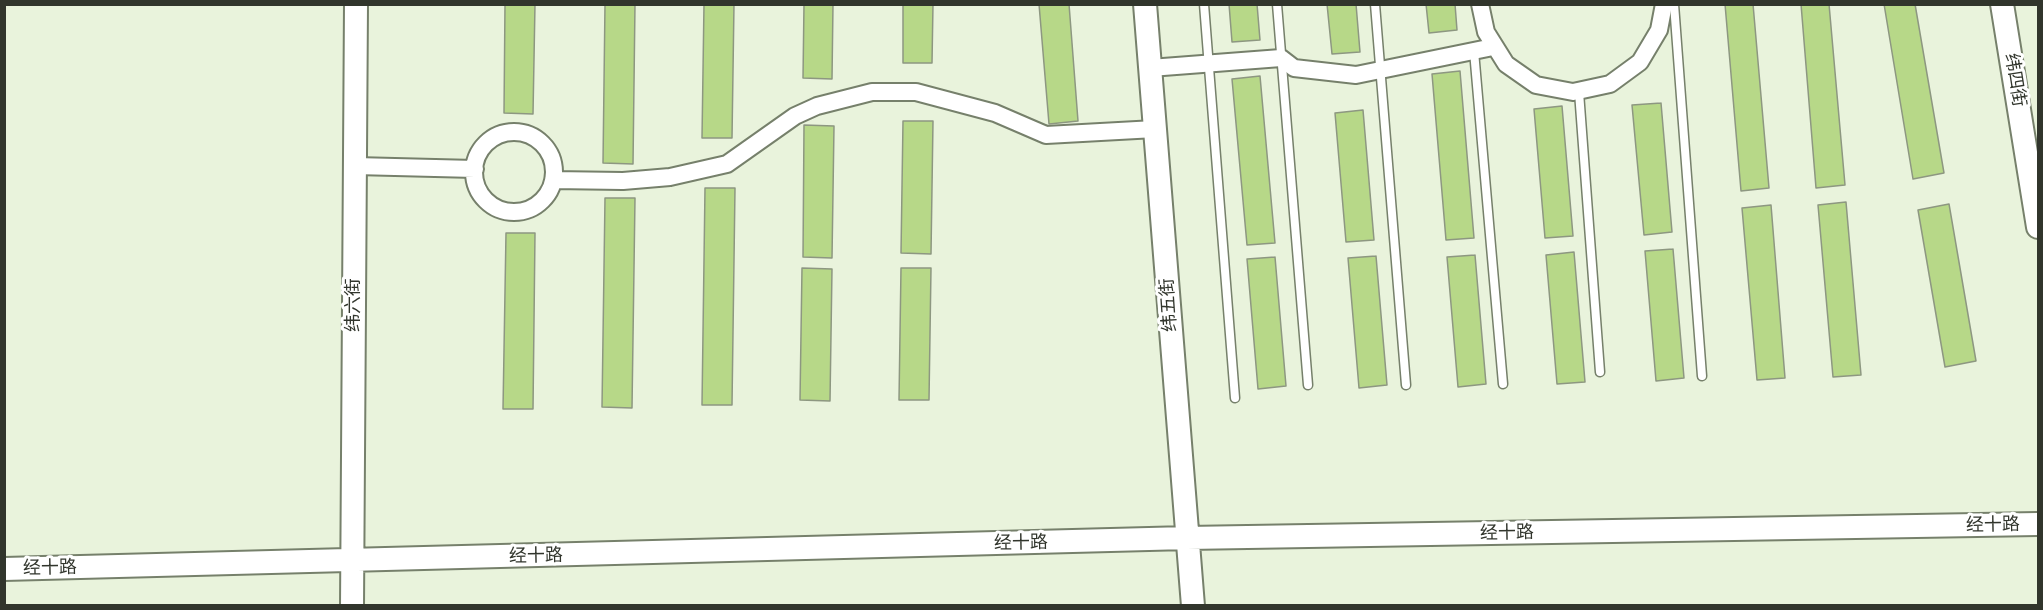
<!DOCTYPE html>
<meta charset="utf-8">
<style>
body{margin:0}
#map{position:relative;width:2043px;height:610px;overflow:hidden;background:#e9f3dc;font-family:Figtree,sans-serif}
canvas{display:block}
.frame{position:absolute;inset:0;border:6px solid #31352c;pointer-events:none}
</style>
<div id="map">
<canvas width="2043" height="610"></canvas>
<div class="frame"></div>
</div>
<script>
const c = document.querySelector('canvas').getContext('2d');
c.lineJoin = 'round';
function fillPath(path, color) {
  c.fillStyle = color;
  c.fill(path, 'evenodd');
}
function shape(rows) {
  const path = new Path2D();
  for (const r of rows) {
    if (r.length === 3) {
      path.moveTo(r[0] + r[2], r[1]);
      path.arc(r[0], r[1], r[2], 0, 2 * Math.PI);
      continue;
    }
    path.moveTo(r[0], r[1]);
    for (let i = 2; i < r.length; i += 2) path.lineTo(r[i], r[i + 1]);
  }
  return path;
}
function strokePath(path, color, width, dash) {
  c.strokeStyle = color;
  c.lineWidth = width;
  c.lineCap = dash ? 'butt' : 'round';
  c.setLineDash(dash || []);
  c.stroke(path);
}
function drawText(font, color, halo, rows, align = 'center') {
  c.font = font + ' Figtree,"Noto Sans SC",sans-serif';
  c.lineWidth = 6;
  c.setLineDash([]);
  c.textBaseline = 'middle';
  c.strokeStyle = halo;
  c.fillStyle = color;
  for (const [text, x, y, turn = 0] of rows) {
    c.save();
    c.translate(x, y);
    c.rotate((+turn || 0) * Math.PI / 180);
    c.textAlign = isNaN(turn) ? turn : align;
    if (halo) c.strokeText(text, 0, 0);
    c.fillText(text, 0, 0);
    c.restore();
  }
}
const building = shape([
 [505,4,535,4,533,114,504,113,505,4],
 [605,4,635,4,633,164,603,163,605,4],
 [704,4,734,4,732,138,702,138,704,4],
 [804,4,833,4,832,79,803,78,804,4],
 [903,4,933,4,932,63,903,63,903,4],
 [1039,4,1069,4,1078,121,1049,124,1039,4],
 [1229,4,1257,4,1260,40,1232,42,1229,4],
 [1327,4,1356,4,1360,52,1332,54,1327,4],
 [1426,4,1455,4,1457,30,1429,33,1426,4],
 [1725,4,1753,4,1769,188,1741,191,1725,4],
 [1801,4,1829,4,1845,185,1816,188,1801,4],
 [1884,4,1915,4,1944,173,1913,179,1884,4],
 [1460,71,1474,238,1446,240,1432,74,1460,71],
 [1260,76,1275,243,1247,245,1232,79,1260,76],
 [1661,103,1672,232,1644,235,1632,105,1661,103],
 [1562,106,1573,236,1545,238,1534,109,1562,106],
 [1363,110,1374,240,1346,242,1335,113,1363,110],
 [903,121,933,121,931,254,901,253,903,121],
 [804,125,834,126,832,258,803,257,804,125],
 [705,188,735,188,732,405,702,405,705,188],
 [605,198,635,198,632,408,602,407,605,198],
 [1846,202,1861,375,1833,377,1818,205,1846,202],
 [1949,204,1976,361,1945,367,1918,210,1949,204],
 [1771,205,1785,378,1757,380,1742,208,1771,205],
 [506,233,535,233,533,409,503,409,506,233],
 [1673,249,1684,378,1656,381,1645,251,1673,249],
 [1574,252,1585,382,1557,384,1546,255,1574,252],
 [1475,255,1486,384,1458,387,1447,257,1475,255],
 [1376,256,1387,385,1359,388,1348,258,1376,256],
 [1275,257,1286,386,1258,389,1247,259,1275,257],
 [802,268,832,269,830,401,800,400,802,268],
 [901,268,931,268,929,400,899,400,901,268]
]);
fillPath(building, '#b7d888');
strokePath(building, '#8d9781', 1.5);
const lane = shape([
 [1204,4,1235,398],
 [1277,4,1308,385],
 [1375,4,1406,385],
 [1674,4,1702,376],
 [1474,51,1503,384],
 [1579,92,1600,372]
]);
const street = shape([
 [1480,4,1486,32,1506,64,1536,85,1573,92,1610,84,1640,62,1659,30,1664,4],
 [1150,68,1281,58,1294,68,1356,75,1493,47],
 [514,172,40],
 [355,166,475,169],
 [553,180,623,181,670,177,727,164,795,116,817,106,872,92,916,92,995,113,1046,135,1155,129]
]);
const secondary = shape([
 [1145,4,1193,606],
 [2002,4,2038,227],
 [4,569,1187,538,2038,524],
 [352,606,356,4]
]);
strokePath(lane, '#76806b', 11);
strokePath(street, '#76806b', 20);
strokePath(secondary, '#76806b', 26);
strokePath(lane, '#fff', 8);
strokePath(street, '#fff', 16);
strokePath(secondary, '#fff', 22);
drawText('18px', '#31352c', '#fff', [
 ["纬四街",2015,80,81],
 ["纬六街",354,305,-90],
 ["纬五街",1169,305,-94],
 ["经十路",1993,525,-1],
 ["经十路",1507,533,-1],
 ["经十路",1021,543,-1],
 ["经十路",536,556,-1],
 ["经十路",50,568,-1]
]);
</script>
